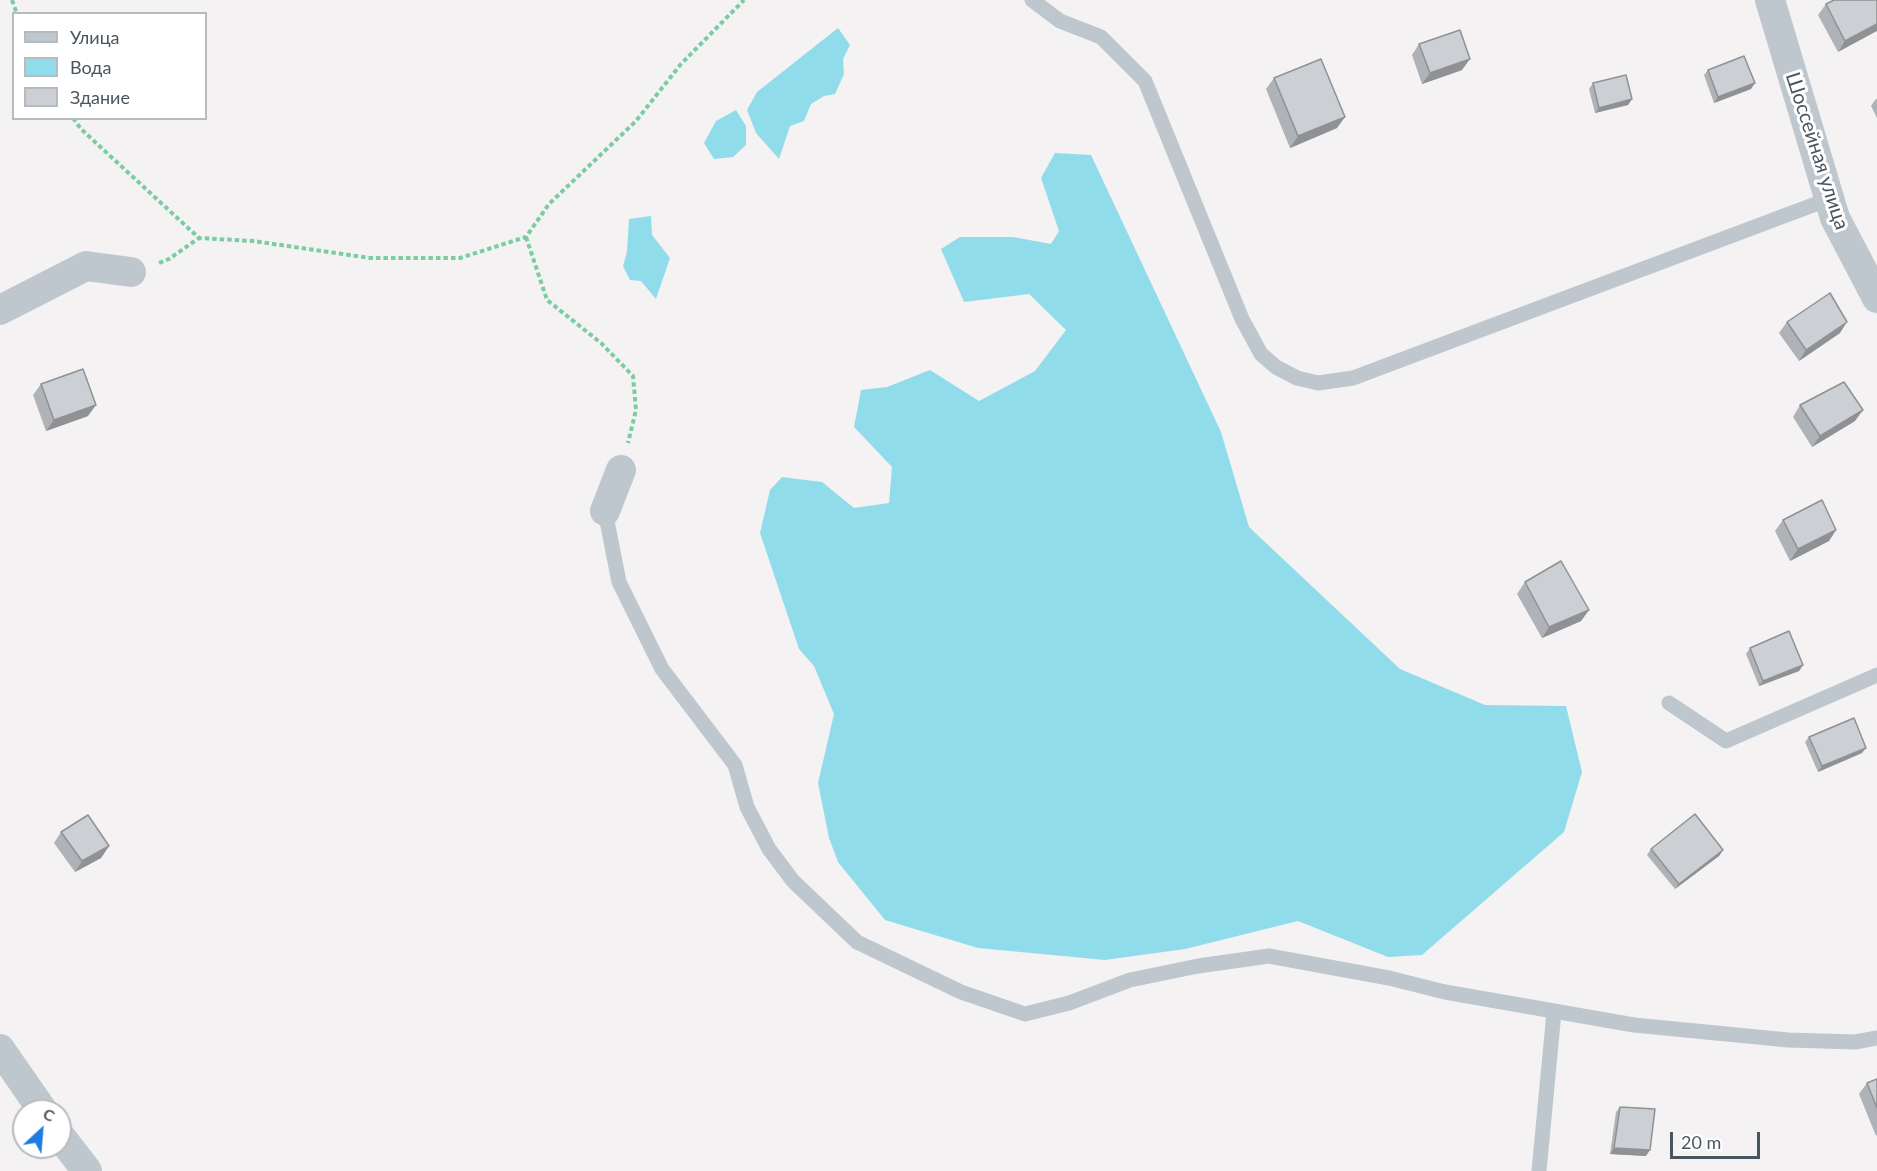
<!DOCTYPE html>
<meta charset="utf-8">
<style>
body{margin:0}
#map{position:relative;width:1877px;height:1171px;overflow:hidden;background:#f4f2f2;font-family:Lato,sans-serif}
canvas{display:block}
.legend{position:absolute;left:12px;top:12px;width:195px;height:108px;box-sizing:border-box;background:#fff;border:2px solid #b7bbbf;margin:0;padding:8px 10px;list-style:none;font-size:18px;color:#4a565f}
.legend li{display:flex;align-items:center;gap:12px;height:30px}
.legend b{width:30px;border:2px solid #b7bbbf}
.north{position:absolute;left:12px;top:1099px;width:60px;height:60px;box-sizing:border-box;background:#fff;border:2px solid #b7bbbf;border-radius:50%;rotate:26deg;font-size:16px;font-weight:700;line-height:24px;text-align:center;color:#4a565f}
.north::after{content:'';display:block;margin:auto;width:21px;height:27px;background:#1f7de1;clip-path:polygon(50% 0,100% 100%,50% 72%,0 100%)}
.scale{position:absolute;left:1670px;top:1132px;width:90px;height:27px;box-sizing:border-box;border:3px solid #4a565f;border-top:0;padding-left:8px;font-size:18px;line-height:21px;white-space:nowrap;color:#4a565f;-webkit-text-stroke:4px #fff;paint-order:stroke}
</style>
<div id="map">
<canvas width="1877" height="1171"></canvas>
<ul class="legend">
<li><b style="height:8px;background:#bec7ce"></b>Улица</li>
<li><b style="height:16px;background:#91dceb"></b>Вода</li>
<li><b style="height:16px;background:#cccfd4"></b>Здание</li>
</ul>
<div class="north">С</div>
<div class="scale">20 m</div>
</div>
<script>
const ctx = document.querySelector('canvas').getContext('2d');
ctx.lineJoin = 'round';
function paint(path, color) {
  ctx.fillStyle = color;
  ctx.fill(path, 'evenodd');
}
function toPath(rows) {
  const path = new Path2D();
  for (const r of rows) {
    path.moveTo(r[0], r[1]);
    for (let i = 2; i < r.length; i += 2) path.lineTo(r[i], r[i + 1]);
  }
  return path;
}
function strokePath(path, color, width, dash) {
  ctx.strokeStyle = color;
  ctx.lineWidth = width;
  ctx.lineCap = dash ? 'butt' : 'round';
  ctx.setLineDash(dash || []);
  ctx.stroke(path);
}
function write(font, color, halo, rows, align = 'center') {
  ctx.font = font + ' Lato,sans-serif';
  ctx.lineWidth = 6;
  ctx.setLineDash([]);
  ctx.textBaseline = 'middle';
  ctx.strokeStyle = halo;
  ctx.fillStyle = color;
  for (const [text, x, y, turn = 0] of rows) {
    ctx.save();
    ctx.translate(x, y);
    ctx.rotate((+turn || 0) * Math.PI / 180);
    ctx.textAlign = isNaN(turn) ? turn : align;
    if (halo) ctx.strokeText(text, 0, 0);
    ctx.fillText(text, 0, 0);
    ctx.restore();
  }
}
paint(toPath([
 [838,28,850,45,843,59,844,74,835,94,824,96,811,104,804,121,790,126,779,159,756,133,747,110,757,92],
 [736,110,746,126,746,145,733,157,714,159,704,143,716,121],
 [1055,153,1091,155,1221,432,1249,527,1400,669,1485,705,1566,706,1582,772,1564,832,1422,955,1388,957,1298,921,1185,949,1105,960,978,948,885,920,838,862,829,838,818,783,834,714,814,666,799,649,760,533,770,490,782,477,822,482,854,508,889,503,892,467,854,427,861,390,887,387,930,370,979,401,1035,371,1066,330,1029,294,964,302,941,249,960,237,1013,237,1051,244,1059,231,1041,178],
 [651,216,652,235,670,258,656,299,641,281,630,280,623,266,627,252,629,219]
]), '#91dceb');
strokePath(toPath([
 [12,0,17,14],
 [73,118,81,129,199,238,253,241,370,258,460,258,526,237,549,204,636,121,681,64,744,0],
 [526,237,547,300,601,343,633,376,636,410,628,443],
 [159,263,169,259,199,238]
]), '#7bcda1', 4, [4.5, 3]);
strokePath(toPath([
 [1032,0,1060,21,1101,37,1145,81,1242,319,1261,354,1276,367,1297,378,1318,383,1353,378,1829,199],
 [605,511,619,582,662,669,735,765,747,807,769,849,793,881,857,942,961,992,1025,1014,1069,1003,1130,980,1198,966,1269,956,1389,978,1445,992,1634,1025,1788,1040,1855,1042,1877,1038],
 [1669,703,1726,741,1877,675],
 [1539,1171,1554,1012]
]), '#bec7ce', 15);
strokePath(toPath([
 [1770,0,1835,218,1877,298],
 [0,310,86,266,131,272],
 [605,511,621,470],
 [0,1049,43,1111],
 [60,1136,87,1171]
]), '#bec7ce', 30);
paint(toPath([
 [1877,0,1838,52,1818,15,1826,4],
 [1419,44,1462,70,1422,84,1412,55],
 [1708,70,1751,89,1714,103,1704,75],
 [1274,78,1337,128,1290,148,1266,89],
 [1593,83,1632,99,1628,105,1595,113,1589,89],
 [1877,99,1877,118,1871,106,1875,100],
 [1787,322,1840,333,1799,361,1779,333],
 [41,384,88,416,46,431,33,395],
 [1800,405,1855,421,1812,447,1793,417],
 [1783,520,1836,530,1829,541,1790,561,1775,531],
 [1525,582,1589,610,1581,621,1542,638,1517,594],
 [1750,648,1803,665,1799,671,1759,686,1746,654],
 [1809,737,1862,753,1818,772,1805,742],
 [61,832,109,846,101,858,75,872,54,843],
 [1651,849,1723,850,1719,856,1675,889,1647,855],
 [1877,1079,1877,1135,1876,1136,1859,1094,1867,1083],
 [1620,1107,1646,1156,1610,1154,1616,1112]
]), '#afb2b6');
paint(toPath([
 [1877,24,1877,31,1838,52,1845,41],
 [1470,59,1462,70,1422,84,1430,73],
 [1755,83,1751,89,1714,103,1718,97],
 [1632,99,1628,105,1595,113,1599,108],
 [1345,117,1337,128,1290,148,1298,136],
 [1847,322,1840,333,1799,361,1806,350],
 [96,405,88,416,46,431,54,420],
 [1863,410,1855,421,1812,447,1820,436],
 [1836,530,1829,541,1790,561,1798,549],
 [1589,610,1581,621,1542,638,1549,627],
 [1803,665,1799,671,1759,686,1763,681],
 [1866,748,1862,753,1818,772,1822,766],
 [109,846,101,858,75,872,82,861],
 [1723,850,1719,856,1675,889,1679,884],
 [1614,1148,1650,1150,1646,1156,1610,1154]
]), '#8f9194');
const building = toPath([
 [1834,0,1877,0,1877,24,1845,41,1826,4,1834,0],
 [1460,30,1470,59,1430,73,1419,44,1460,30],
 [1744,56,1755,83,1718,97,1708,70,1744,56],
 [1321,59,1345,117,1298,136,1274,78,1321,59],
 [1626,75,1632,99,1599,108,1593,83,1626,75],
 [1830,293,1847,322,1806,350,1787,322,1830,293],
 [83,369,96,405,54,420,41,384,83,369],
 [1844,382,1863,410,1820,436,1800,405,1844,382],
 [1822,500,1836,530,1798,549,1783,520,1822,500],
 [1561,561,1589,610,1549,627,1525,582,1561,561],
 [1789,631,1803,665,1763,681,1750,648,1789,631],
 [1854,718,1866,748,1822,766,1809,737,1854,718],
 [1695,814,1723,850,1679,884,1651,849,1695,814],
 [88,815,109,846,82,861,61,832,88,815],
 [1877,1079,1877,1108,1867,1083,1877,1079],
 [1620,1107,1655,1109,1650,1150,1614,1148,1620,1107]
]);
paint(building, '#cccfd4');
strokePath(building, '#8f9194', 1.5);
write('20px', '#4a565f', '#fff', [
 ["Шоссейная улица",1817,151,72]
]);
</script>
